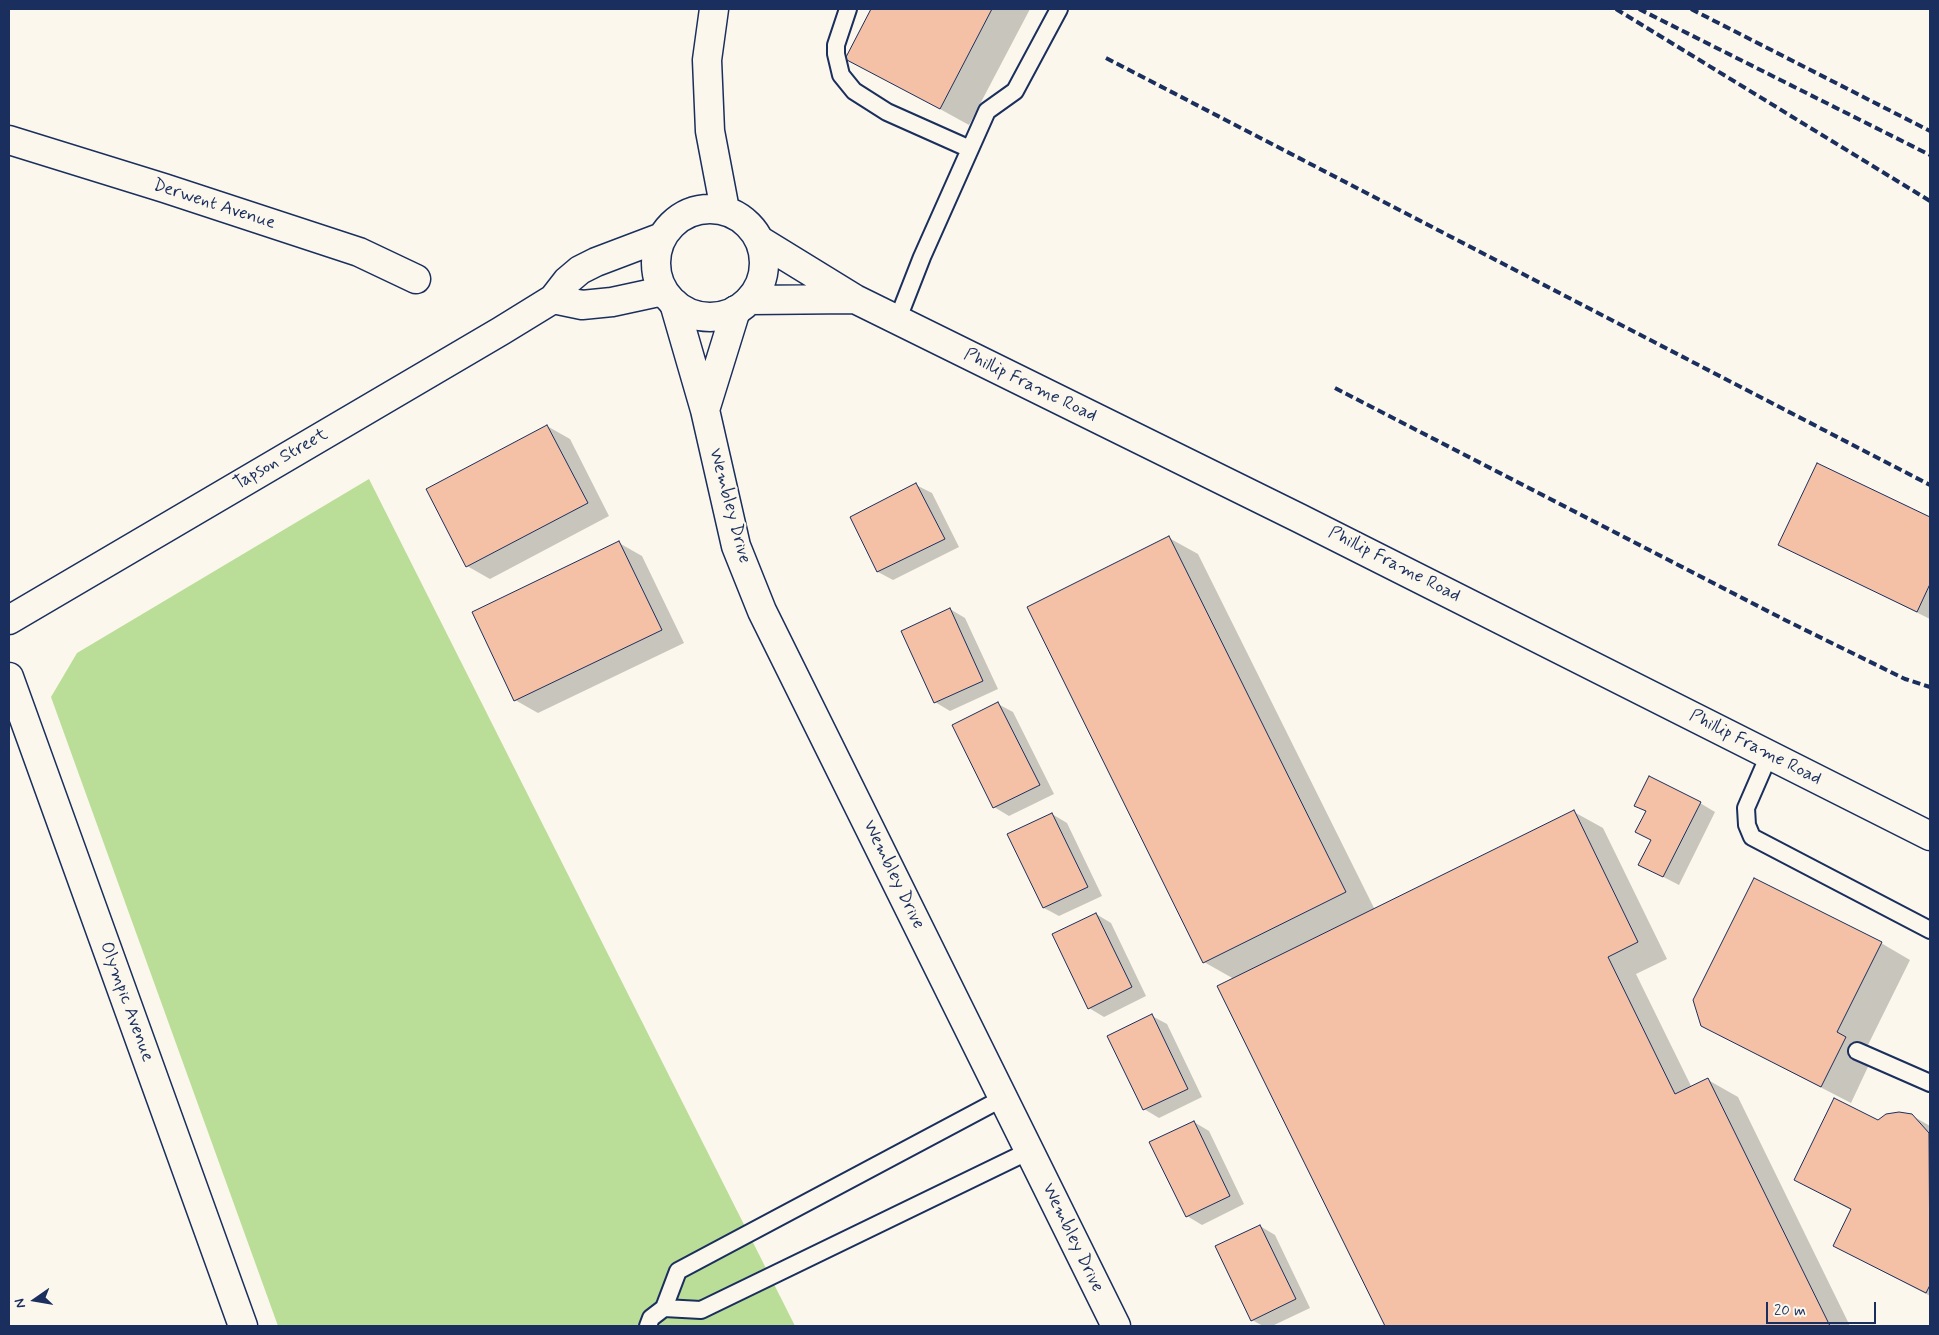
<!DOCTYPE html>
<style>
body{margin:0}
#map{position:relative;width:1939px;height:1335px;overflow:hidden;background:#fbf7ec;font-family:Mynerve,sans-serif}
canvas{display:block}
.frame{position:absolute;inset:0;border:10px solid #1b2f5e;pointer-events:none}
.north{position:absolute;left:10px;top:1275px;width:50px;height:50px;-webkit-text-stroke:4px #fbf7ec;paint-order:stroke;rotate:257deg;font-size:14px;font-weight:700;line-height:20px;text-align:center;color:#1b2f5e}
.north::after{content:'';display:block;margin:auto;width:18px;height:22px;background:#1b2f5e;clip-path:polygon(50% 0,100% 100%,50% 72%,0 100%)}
.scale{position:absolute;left:1766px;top:1302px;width:110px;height:22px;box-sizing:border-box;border:2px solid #1b2f5e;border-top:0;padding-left:6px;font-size:15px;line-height:18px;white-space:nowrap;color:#1b2f5e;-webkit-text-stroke:4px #fbf7ec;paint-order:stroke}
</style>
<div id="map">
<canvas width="1939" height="1335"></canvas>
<div class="frame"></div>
<div class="north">N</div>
<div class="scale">20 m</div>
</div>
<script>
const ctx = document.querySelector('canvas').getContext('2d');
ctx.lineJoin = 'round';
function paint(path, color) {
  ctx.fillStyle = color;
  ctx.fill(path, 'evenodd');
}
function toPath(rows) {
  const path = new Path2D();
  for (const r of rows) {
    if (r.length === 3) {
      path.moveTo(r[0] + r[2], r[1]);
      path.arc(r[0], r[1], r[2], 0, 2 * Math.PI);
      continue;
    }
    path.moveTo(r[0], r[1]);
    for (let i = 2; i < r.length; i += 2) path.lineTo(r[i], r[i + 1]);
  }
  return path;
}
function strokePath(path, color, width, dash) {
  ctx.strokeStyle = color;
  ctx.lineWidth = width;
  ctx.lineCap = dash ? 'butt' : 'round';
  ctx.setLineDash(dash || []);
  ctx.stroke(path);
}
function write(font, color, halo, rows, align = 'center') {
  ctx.font = font + ' Mynerve,sans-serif';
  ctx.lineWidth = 4.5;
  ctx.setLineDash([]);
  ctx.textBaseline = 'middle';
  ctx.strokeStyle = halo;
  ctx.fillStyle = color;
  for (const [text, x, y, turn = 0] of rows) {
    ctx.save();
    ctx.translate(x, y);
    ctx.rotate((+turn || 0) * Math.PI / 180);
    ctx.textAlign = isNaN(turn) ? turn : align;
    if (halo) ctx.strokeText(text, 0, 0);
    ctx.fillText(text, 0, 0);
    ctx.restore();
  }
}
paint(toPath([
 [369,479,795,1326,278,1326,51,697,77,653]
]), '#badd97');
paint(toPath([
 [873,9,1030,9,969,125,847,58],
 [547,426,570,439,609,516,490,579,467,566],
 [1817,464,1930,518,1930,619,1780,545],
 [916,485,932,493,959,547,893,580,878,572,851,518],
 [1169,538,1198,554,1375,910,1574,812,1603,828,1667,959,1636,974,1692,1088,1708,1080,1738,1097,1850,1326,1386,1326,1219,986,1234,979,1204,962],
 [619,543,642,556,684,643,538,713,515,700],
 [950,609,965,618,998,689,950,711,935,702],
 [998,704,1013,712,1054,794,1009,816,994,807],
 [1700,803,1715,812,1679,885,1640,865,1652,840,1647,812,1635,805],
 [1052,814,1067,823,1102,896,1059,916,1044,908,1009,834],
 [1096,914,1111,923,1146,996,1104,1017,1089,1008],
 [1881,943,1910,960,1866,1049,1874,1054,1851,1103,1702,1026],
 [1152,1016,1167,1024,1202,1097,1159,1118,1144,1109],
 [1911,1115,1930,1126,1930,1296,1834,1246,1851,1210,1795,1180,1878,1121],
 [1194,1122,1209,1131,1244,1204,1202,1225,1187,1216],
 [1260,1226,1275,1235,1310,1308,1272,1326,1263,1326,1252,1320]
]), '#0003');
const building = toPath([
 [871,9,992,9,940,109,845,59,871,9],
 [547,425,588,503,466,567,426,489,547,425],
 [1817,463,1930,517,1930,584,1917,612,1778,545,1817,463],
 [916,483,945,539,877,572,850,517,916,483],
 [1169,536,1346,892,1203,963,1027,607,1169,536],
 [619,541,662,630,514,701,472,612,619,541],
 [950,608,983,681,934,703,901,631,950,608],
 [998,702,1040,785,993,808,952,725,998,702],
 [1649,776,1701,802,1663,877,1638,865,1651,840,1635,832,1646,811,1634,806,1649,776],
 [1574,810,1638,942,1608,957,1675,1094,1708,1078,1830,1326,1385,1326,1217,986,1574,810],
 [1052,813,1088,887,1043,908,1007,834,1052,813],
 [1754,878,1882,942,1837,1032,1846,1037,1821,1087,1701,1026,1693,1000,1754,878],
 [1096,913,1132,987,1088,1009,1052,934,1096,913],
 [1152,1014,1188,1089,1143,1110,1107,1036,1152,1014],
 [1834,1098,1878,1120,1886,1114,1899,1112,1912,1114,1929,1133,1930,1285,1926,1293,1833,1246,1851,1209,1794,1180,1834,1098],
 [1194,1121,1230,1196,1186,1217,1149,1142,1194,1121],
 [1260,1225,1296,1299,1251,1321,1215,1246,1260,1225]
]);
paint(building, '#f5c1a6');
strokePath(building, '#1b2f5e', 1);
const lane = toPath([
 [848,9,836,45,836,54,841,75,854,91,887,112,970,149],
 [897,321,922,257,987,111,1015,91,1059,9],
 [1769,755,1746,808,1747,825,1752,837,1930,930],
 [1857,1051,1930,1083],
 [664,1308,701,1310,1029,1151],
 [648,1326,651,1318,664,1308,678,1271,1003,1098]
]);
const street = toPath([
 [9,140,164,188,359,252,416,279],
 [674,303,705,410,736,546,762,611,1116,1326],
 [705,410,736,310],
 [9,677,243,1326]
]);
const secondary = toPath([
 [714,9,707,60,710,131,725,210],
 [710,263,54],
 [759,240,855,299,1299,518,1930,836],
 [553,299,582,305,612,302,663,291],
 [749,300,855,299],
 [9,620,501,331,553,299,567,281,580,270,596,262,662,237]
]);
strokePath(lane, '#1b2f5e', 20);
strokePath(street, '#1b2f5e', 31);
strokePath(secondary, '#1b2f5e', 31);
strokePath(lane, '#fbf7ec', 16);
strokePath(street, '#fbf7ec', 28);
strokePath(secondary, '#fbf7ec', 28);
strokePath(toPath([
 [1616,9,1930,201],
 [1639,9,1930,155],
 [1691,9,1930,131],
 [1106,58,1930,485],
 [1335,388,1787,621,1905,679,1930,687]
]), '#1b2f5e', 4, [8, 4]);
write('18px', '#1b2f5e', '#fbf7ec', [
 ["Derwent Avenue",214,205,18],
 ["Phillip Frame Road",1030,386,26],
 ["Tapson Street",281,460,-30],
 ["Wembley Drive",729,506,75],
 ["Phillip Frame Road",1394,565,27],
 ["Phillip Frame Road",1755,748,27],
 ["Wembley Drive",893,875,64],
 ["Olympic Avenue",126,1002,70],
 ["Wembley Drive",1072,1238,64]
]);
</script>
